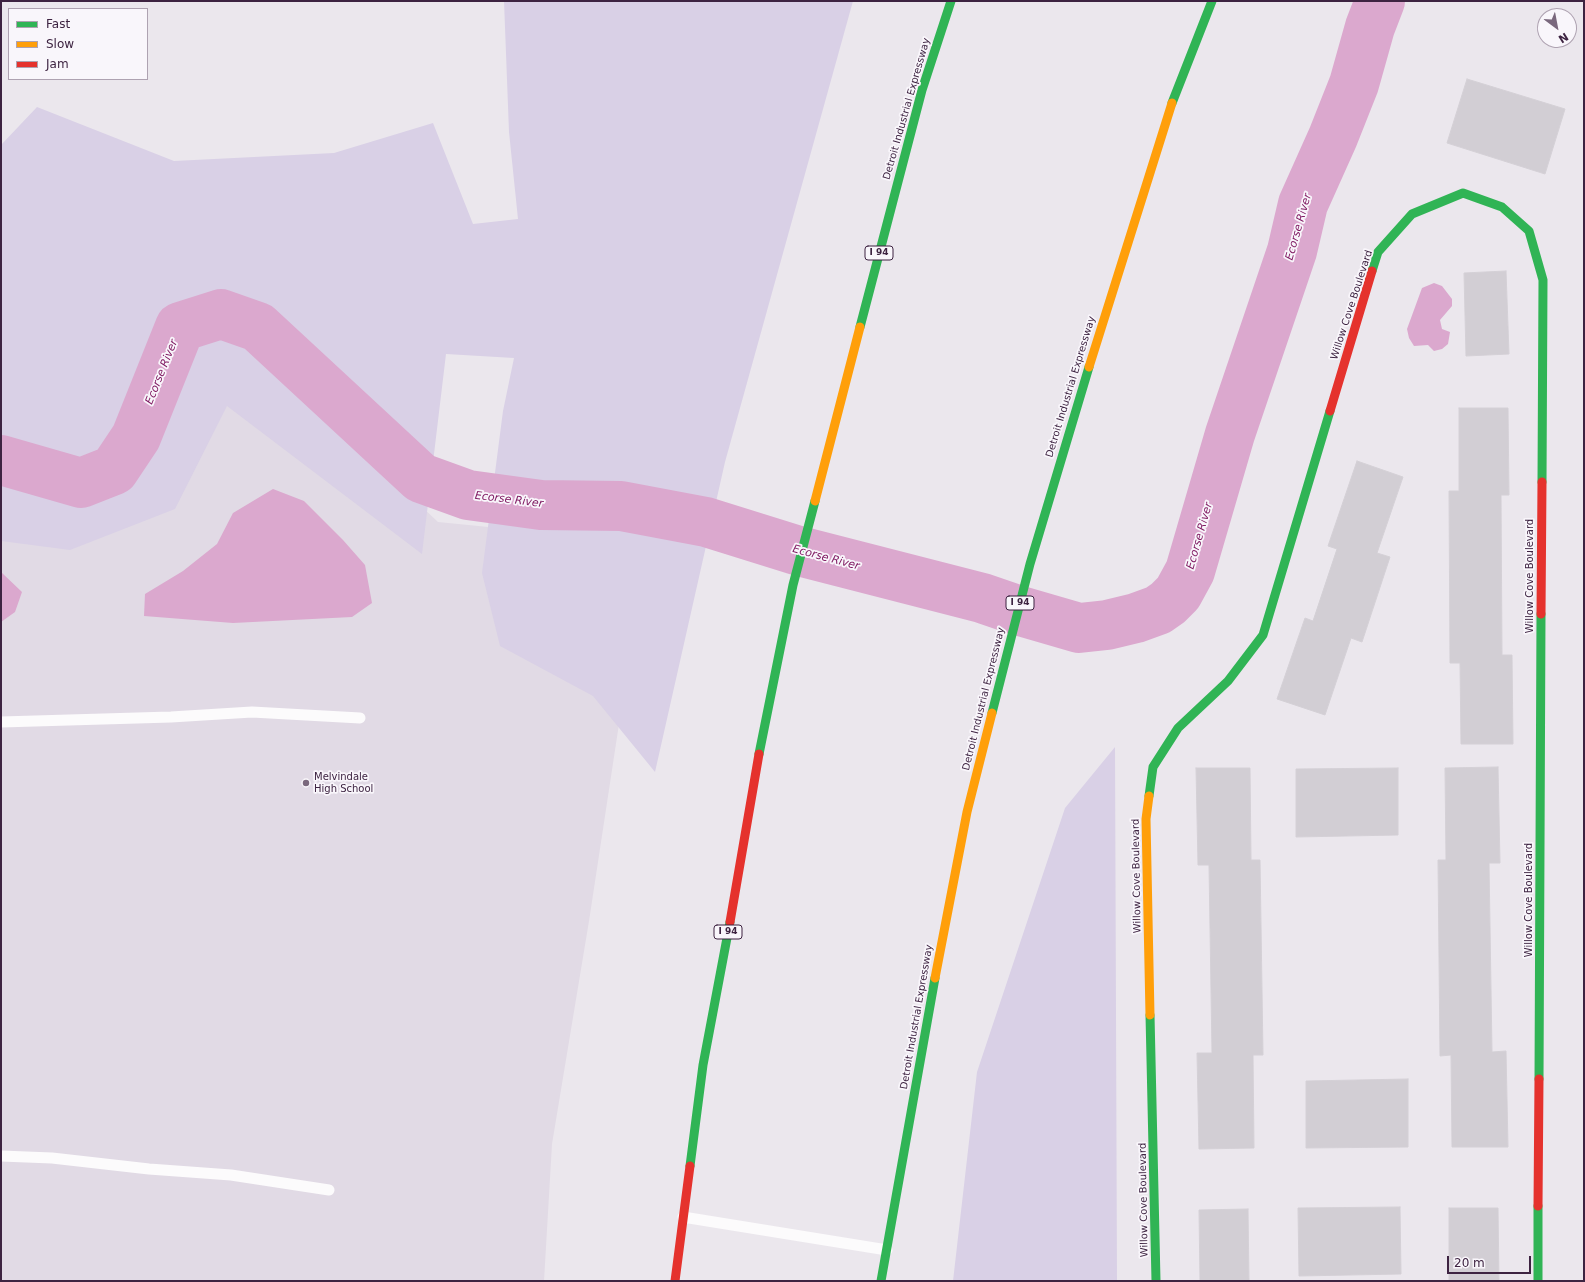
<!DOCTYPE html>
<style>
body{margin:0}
#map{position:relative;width:1585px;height:1282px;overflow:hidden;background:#ebe7ed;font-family:"DejaVu Sans",sans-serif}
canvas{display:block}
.frame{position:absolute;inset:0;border:2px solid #3d2341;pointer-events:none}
.legend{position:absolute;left:8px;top:8px;width:140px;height:72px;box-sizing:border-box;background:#f9f6fb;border:1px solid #aea2b1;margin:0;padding:5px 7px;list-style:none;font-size:12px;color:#3d2341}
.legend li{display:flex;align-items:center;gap:8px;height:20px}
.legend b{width:20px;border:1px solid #aea2b1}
.north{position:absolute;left:1537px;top:8px;width:40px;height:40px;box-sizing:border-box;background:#f9f6fb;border:1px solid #aea2b1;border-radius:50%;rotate:148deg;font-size:11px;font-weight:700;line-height:16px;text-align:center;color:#3d2341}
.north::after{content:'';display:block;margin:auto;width:14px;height:18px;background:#7a687d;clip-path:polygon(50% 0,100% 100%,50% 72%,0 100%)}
.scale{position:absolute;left:1447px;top:1256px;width:84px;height:18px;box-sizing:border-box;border:2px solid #3d2341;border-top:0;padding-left:5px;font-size:12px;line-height:14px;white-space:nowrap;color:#3d2341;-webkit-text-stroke:3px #f9f6fb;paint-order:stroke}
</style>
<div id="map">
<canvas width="1585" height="1282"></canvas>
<div class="frame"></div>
<ul class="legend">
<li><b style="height:5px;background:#30b455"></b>Fast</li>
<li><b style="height:5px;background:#ff9f0a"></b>Slow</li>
<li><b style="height:5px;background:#e5322d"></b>Jam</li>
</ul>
<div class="north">N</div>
<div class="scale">20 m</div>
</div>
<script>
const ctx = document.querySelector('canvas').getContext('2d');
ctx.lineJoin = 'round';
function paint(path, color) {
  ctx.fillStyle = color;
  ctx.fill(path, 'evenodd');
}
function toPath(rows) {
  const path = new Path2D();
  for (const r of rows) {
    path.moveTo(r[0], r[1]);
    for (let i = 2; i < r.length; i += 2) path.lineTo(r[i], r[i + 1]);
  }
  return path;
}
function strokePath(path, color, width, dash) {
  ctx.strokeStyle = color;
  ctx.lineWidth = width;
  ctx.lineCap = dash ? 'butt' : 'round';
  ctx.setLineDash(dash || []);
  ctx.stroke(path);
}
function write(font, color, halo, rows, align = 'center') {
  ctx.font = font + ' "DejaVu Sans",sans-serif';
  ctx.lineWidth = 3.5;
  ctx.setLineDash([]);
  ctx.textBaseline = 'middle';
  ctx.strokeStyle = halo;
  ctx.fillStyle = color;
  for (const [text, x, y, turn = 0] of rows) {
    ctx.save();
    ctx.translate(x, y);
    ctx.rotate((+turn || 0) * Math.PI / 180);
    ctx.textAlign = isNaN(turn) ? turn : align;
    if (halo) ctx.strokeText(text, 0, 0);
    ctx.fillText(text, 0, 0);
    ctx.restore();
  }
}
paint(toPath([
 [277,370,438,522,559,534,631,645,589,921,552,1144,544,1281,1,1281,1,490]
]), '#e1dae5');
paint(toPath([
 [504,1,853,1,725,462,655,772,593,696,500,646,482,573,503,411,514,358,446,354,422,554,227,406,175,509,70,550,1,541,1,145,37,107,174,161,334,153,433,123,473,224,518,219,509,132],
 [1115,747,1117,1281,953,1281,977,1072,1065,808]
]), '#d9d0e6');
paint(toPath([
 [1434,283,1442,286,1452,299,1452,306,1440,320,1442,329,1450,332,1448,344,1442,349,1434,351,1428,345,1414,346,1409,338,1407,329,1422,288],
 [273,489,304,501,343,540,365,565,372,603,352,617,233,623,144,616,145,594,183,571,217,544,233,513],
 [1,572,22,592,15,612,1,622]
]), '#dba8ce');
strokePath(toPath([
 [1,460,81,483,114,470,136,437,180,327,221,314,258,327,421,478,468,495,541,505,621,506,706,522,799,551,982,598,1017,610,1079,628,1107,625,1136,618,1158,610,1168,603,1178,593,1190,571,1230,434,1292,251,1303,204,1333,137,1354,84,1370,27,1380,1]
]), '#dba8ce', 50);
const building = toPath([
 [1467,79,1565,109,1545,174,1447,143,1467,79],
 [1506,271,1509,354,1466,356,1464,273,1506,271],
 [1459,408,1508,408,1509,495,1501,495,1502,655,1512,655,1513,744,1461,744,1460,663,1450,663,1449,491,1459,491,1459,408],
 [1357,461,1403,477,1377,553,1390,557,1362,642,1351,638,1325,715,1277,699,1305,618,1313,621,1337,549,1328,546,1357,461],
 [1498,767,1500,863,1489,863,1492,1052,1506,1051,1508,1147,1452,1147,1451,1055,1440,1056,1438,860,1446,860,1445,768,1498,767],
 [1196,768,1250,768,1251,860,1260,860,1263,1055,1253,1055,1254,1148,1199,1149,1197,1053,1212,1053,1209,865,1198,865,1196,768],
 [1398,768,1398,835,1296,837,1296,769,1398,768],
 [1408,1079,1408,1147,1306,1148,1306,1081,1408,1079],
 [1400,1207,1401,1274,1299,1276,1298,1208,1400,1207],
 [1449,1208,1498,1208,1499,1281,1449,1281,1449,1208],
 [1248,1209,1249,1281,1200,1281,1199,1210,1248,1209]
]);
paint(building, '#d2ced4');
strokePath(building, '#d4d0d6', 1);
strokePath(toPath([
 [1,722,171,717,252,712,360,718],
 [1,1156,52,1158,149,1169,231,1175,329,1190],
 [683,1217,887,1250]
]), '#fcfbfc', 11);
strokePath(toPath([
 [1172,103,1212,1],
 [1372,271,1378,252,1412,214,1463,193,1502,207,1529,231,1543,280,1542,482],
 [860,327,922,90,951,1],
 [992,713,1030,564,1089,367],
 [759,754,793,585,815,501],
 [1149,796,1153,767,1178,728,1228,681,1263,635,1330,411],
 [1150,1015,1156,1281],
 [1539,1079,1541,614],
 [690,1166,703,1065,730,922],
 [881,1281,935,978],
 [1538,1281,1538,1206]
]), '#30b455', 9);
strokePath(toPath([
 [1089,367,1172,103],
 [815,501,860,327],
 [1149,796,1146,819,1150,1015],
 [935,978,967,812,992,713]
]), '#ff9f0a', 9);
strokePath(toPath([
 [1330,411,1372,271],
 [1541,614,1542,482],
 [730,922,759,754],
 [1538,1206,1539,1079],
 [675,1281,690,1166]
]), '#e5322d', 9);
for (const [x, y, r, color] of [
 [306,783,4,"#7a687d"]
]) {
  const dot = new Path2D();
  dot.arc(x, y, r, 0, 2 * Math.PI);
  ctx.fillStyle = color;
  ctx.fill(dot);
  strokePath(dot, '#f9f6fb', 1.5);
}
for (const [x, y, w] of [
 [879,253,28],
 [1020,603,28],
 [728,932,28]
]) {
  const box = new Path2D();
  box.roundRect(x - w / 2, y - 7, w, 14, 3);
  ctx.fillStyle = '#f9f6fb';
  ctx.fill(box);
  strokePath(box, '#3d2341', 1);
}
write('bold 9px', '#3d2341', null, [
 ["I 94",879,253],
 ["I 94",1020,603],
 ["I 94",728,932]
]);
write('10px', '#3d2341', '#f9f6fb', [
 ["Detroit Industrial Expressway",907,109,-74],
 ["Willow Cove Boulevard",1352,305,-72],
 ["Detroit Industrial Expressway",1071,387,-73],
 ["Willow Cove Boulevard",1530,576,-90],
 ["Detroit Industrial Expressway",984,699,-76],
 ["Willow Cove Boulevard",1137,876,-91],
 ["Willow Cove Boulevard",1529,900,-90],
 ["Detroit Industrial Expressway",917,1017,-80],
 ["Willow Cove Boulevard",1144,1200,-91]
]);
write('10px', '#3d2341', '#f9f6fb', [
 ["Melvindale",314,777],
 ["High School",314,789]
], 'left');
write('italic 11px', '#801b63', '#f9f6fb', [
 ["Ecorse River",1299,227,-74],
 ["Ecorse River",162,372,-68],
 ["Ecorse River",509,500,7],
 ["Ecorse River",1200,536,-74],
 ["Ecorse River",826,558,15]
]);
</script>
